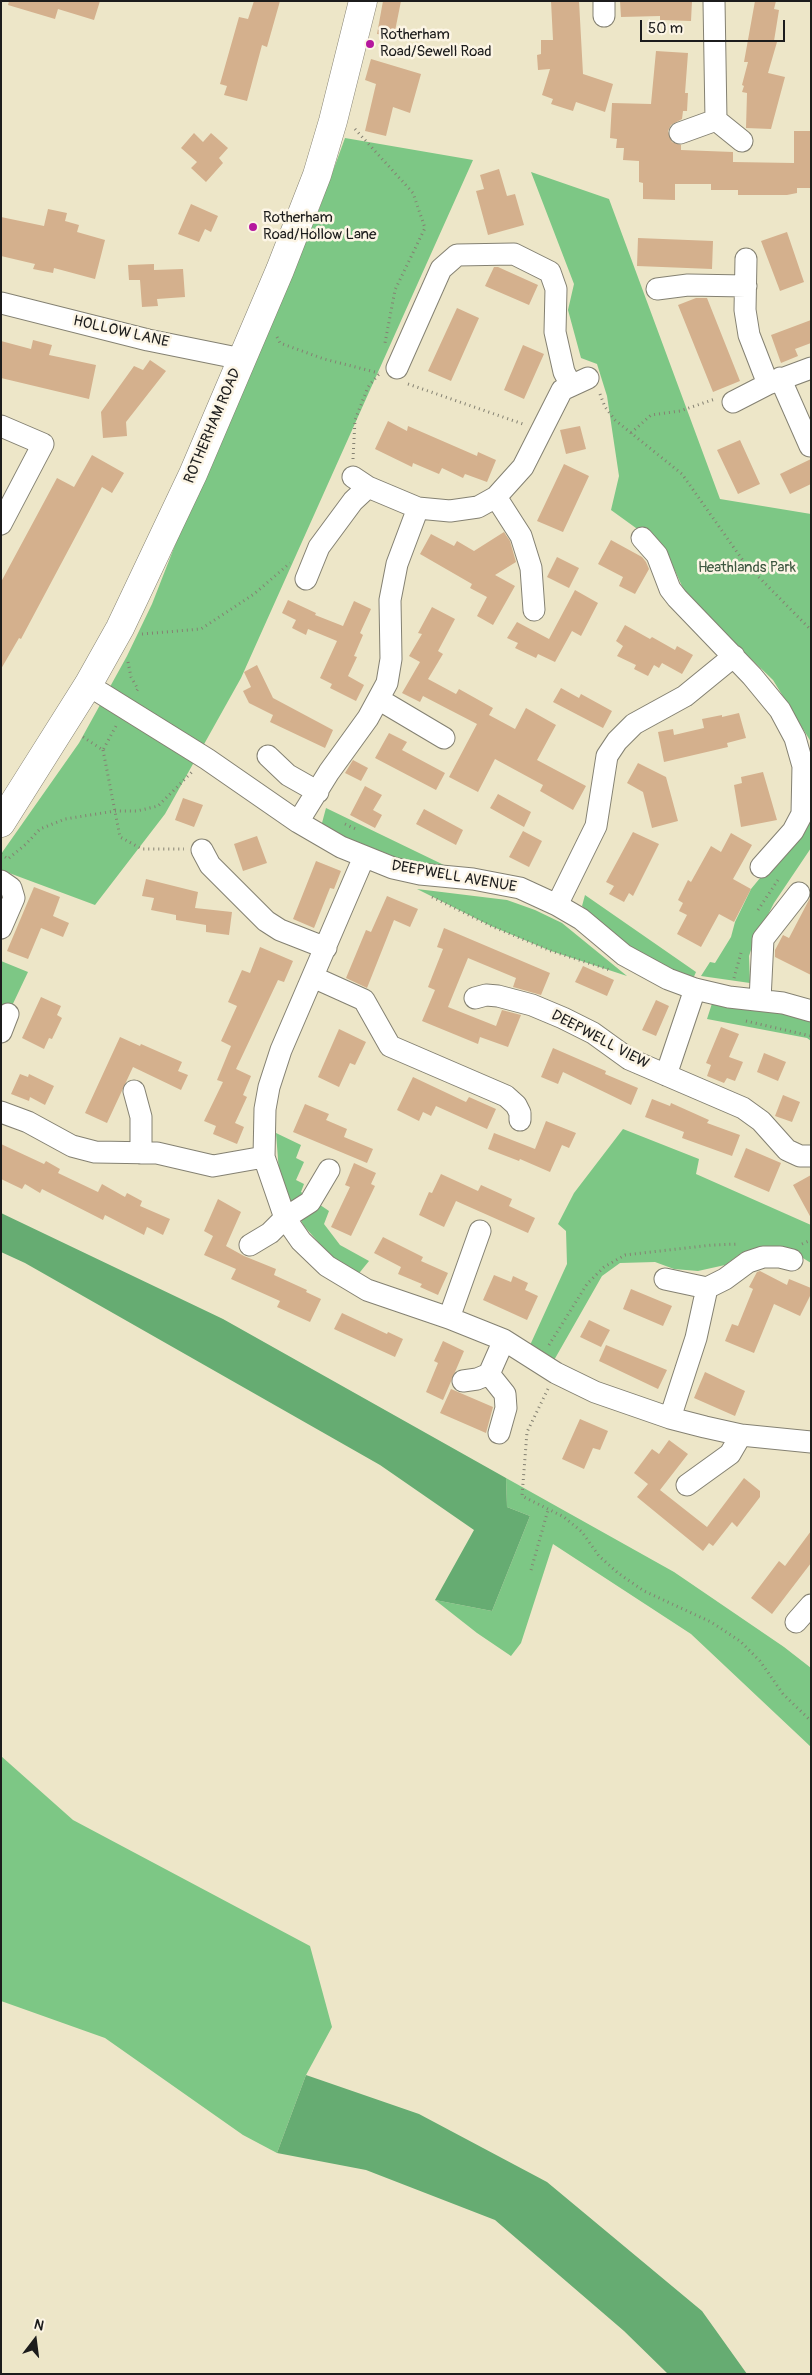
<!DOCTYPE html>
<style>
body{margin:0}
#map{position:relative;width:812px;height:2375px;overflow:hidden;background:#ede6c8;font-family:Pangolin,sans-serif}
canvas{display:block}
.frame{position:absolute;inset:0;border:2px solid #1c1c1c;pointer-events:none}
.north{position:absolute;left:10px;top:2315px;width:50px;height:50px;-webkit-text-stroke:4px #fcf5e5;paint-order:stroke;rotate:15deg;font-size:14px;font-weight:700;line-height:20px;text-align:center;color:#1c1c1c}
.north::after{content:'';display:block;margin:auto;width:18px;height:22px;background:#1c1c1c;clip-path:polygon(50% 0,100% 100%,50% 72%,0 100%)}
.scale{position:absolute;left:640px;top:20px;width:145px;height:22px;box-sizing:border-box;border:2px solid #1c1c1c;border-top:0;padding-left:6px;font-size:15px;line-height:18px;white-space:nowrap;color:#1c1c1c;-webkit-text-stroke:4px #fcf5e5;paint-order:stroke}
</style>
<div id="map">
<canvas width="812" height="2375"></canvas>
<div class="frame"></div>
<div class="north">N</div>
<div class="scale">50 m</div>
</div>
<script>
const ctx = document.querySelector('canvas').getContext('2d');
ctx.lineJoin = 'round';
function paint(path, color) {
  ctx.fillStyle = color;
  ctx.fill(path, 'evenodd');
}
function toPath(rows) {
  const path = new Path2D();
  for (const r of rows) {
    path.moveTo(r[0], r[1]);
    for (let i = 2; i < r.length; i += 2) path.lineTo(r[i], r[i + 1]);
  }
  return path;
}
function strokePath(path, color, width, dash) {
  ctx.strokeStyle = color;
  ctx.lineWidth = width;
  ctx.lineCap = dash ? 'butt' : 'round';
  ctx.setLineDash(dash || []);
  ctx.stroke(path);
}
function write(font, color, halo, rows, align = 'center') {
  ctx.font = font + ' Pangolin,sans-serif';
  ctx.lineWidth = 5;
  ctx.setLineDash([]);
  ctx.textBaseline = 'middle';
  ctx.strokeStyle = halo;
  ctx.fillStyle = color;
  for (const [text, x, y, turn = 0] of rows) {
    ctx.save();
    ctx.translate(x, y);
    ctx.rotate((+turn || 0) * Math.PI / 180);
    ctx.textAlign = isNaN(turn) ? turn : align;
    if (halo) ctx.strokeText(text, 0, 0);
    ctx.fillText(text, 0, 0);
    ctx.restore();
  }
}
paint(toPath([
 [345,138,473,160,241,678,165,814,95,905,1,870,1,854,79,743,127,656,152,604,199,484,318,212],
 [531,172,609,199,720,499,811,514,811,742,773,680,687,597,665,549,611,510,619,476,607,396,597,364,581,358,568,310,574,284],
 [326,808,446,866,422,868,393,859,324,828,322,823],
 [811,816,811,848,774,903,753,944,749,956,750,983,701,976,710,962,715,963,731,937,735,922,751,889],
 [417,889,507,900,535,910,562,923,627,976,551,951,491,926],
 [585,895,696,972,692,981,660,965,630,946,582,906],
 [1,961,28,972,1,1029],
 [715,994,811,1011,811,1041,807,1038,707,1019],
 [623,1129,699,1159,696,1174,811,1225,811,1263,798,1255,758,1249,743,1252,725,1265,698,1271,674,1269,655,1262,620,1263,602,1276,549,1369,526,1354,567,1264,566,1231,558,1224,574,1193],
 [276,1133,301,1145,296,1158,304,1162,296,1180,304,1184,301,1192,329,1211,324,1224,340,1245,369,1261,356,1277,335,1261,304,1226,287,1195,279,1172],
 [506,1478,674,1572,784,1647,811,1668,811,1747,691,1634,553,1544,521,1643,511,1656,477,1633,435,1600,492,1611,530,1516,507,1507],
 [1,1756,73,1820,310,1946,332,2027,306,2075,277,2153,243,2135,105,2038,1,2001]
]), '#7dc785');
paint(toPath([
 [1,1213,223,1319,506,1478,507,1507,530,1516,492,1611,435,1600,474,1530,380,1465,25,1263,1,1252],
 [306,2075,419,2114,547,2182,702,2311,747,2374,668,2374,624,2331,495,2220,366,2170,277,2153]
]), '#66ac72');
paint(toPath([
 [9,1,100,1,94,20,58,9,55,19,8,5],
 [254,1,280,1,267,47,262,45,247,101,224,95,227,86,220,84,239,17,248,19],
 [383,1,401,1,394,36,377,34],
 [551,1,579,1,583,74,613,84,605,112,576,102,573,111,551,104,553,99,542,95,550,69,538,70,537,55,541,54,541,40,553,40],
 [620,1,692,1,691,21,660,20,660,16,621,17],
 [755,1,776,1,774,9,779,10,774,41,777,42,768,73,785,77,771,129,746,128,747,93,742,92,744,86,742,85,748,62,744,62],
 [656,51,688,53,685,93,688,93,687,111,683,111,682,119,671,125,668,131,672,142,681,145,681,150,733,152,733,162,794,163,794,131,811,131,810,188,797,188,797,193,787,195,738,195,738,190,711,190,711,184,675,184,675,200,643,199,643,183,639,182,639,161,623,160,624,148,616,148,617,139,610,138,612,103,651,104],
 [371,59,421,74,410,113,393,107,386,136,365,131,376,84,365,80],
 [194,133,203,142,211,133,228,148,219,158,223,163,206,182,191,168,197,162,181,148],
 [499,169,507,196,515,194,524,225,488,235,476,191,484,189,480,175],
 [191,204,218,216,211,232,205,229,199,242,178,234],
 [48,209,67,213,65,221,79,225,77,232,105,240,95,279,54,268,53,273,33,269,35,264,1,256,1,217,44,226],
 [787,232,804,282,780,291,761,241],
 [638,238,713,241,712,269,637,266],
 [154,264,154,270,183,269,185,297,157,299,158,306,142,307,140,280,129,280,128,265],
 [494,267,498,267,538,285,529,305,485,286],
 [696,298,707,298,740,381,713,392,678,305],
 [457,308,479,318,451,381,428,371],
 [811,320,811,343,795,349,798,356,781,363,771,335],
 [33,340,52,345,49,355,96,365,89,399,1,378,1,341,31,349],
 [523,345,544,354,524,399,504,390],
 [150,360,166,371,126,422,127,436,103,438,101,412,134,366,143,370],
 [388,421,407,431,408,426,477,456,478,452,496,460,487,482,465,474,463,478,442,468,439,474,413,463,412,467,375,449],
 [580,426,586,449,566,454,560,430],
 [740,440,760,484,738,494,717,450],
 [92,455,124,473,112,493,102,487,21,639,19,638,1,669,1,582,57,478,74,487],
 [811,459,811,484,790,494,780,474],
 [564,464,589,476,563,532,537,521],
 [504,532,510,541,516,562,495,575,515,586,493,625,477,616,487,597,470,588,472,584,420,554,431,534,454,546,457,541,474,551],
 [611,540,642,557,646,562,649,569,635,594,619,586,623,577,598,564],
 [557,557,579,568,569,588,547,577],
 [575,590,598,603,581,636,572,631,555,662,538,654,536,658,515,648,518,643,507,638,517,622,549,639],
 [288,600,316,613,315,615,343,626,354,601,371,609,360,633,363,635,354,656,357,657,348,676,364,685,356,701,330,688,332,684,320,678,337,641,308,629,306,635,292,628,296,620,282,613],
 [432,607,455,619,438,651,443,654,428,679,456,694,459,689,493,708,489,715,515,729,526,708,556,725,537,760,586,786,573,810,540,791,543,785,495,759,478,792,449,777,477,724,423,696,420,702,402,693,420,662,409,656,422,634,418,633],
 [625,625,650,639,652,637,675,650,677,646,693,655,682,674,662,663,659,668,654,665,648,676,634,669,636,665,617,656,623,646,616,641],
 [257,665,273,698,333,730,325,748,270,722,273,715,249,703,243,691,251,687,244,672],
 [561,688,579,698,581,694,612,711,603,728,553,702],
 [739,713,746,738,727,743,728,747,664,762,658,732,673,729,674,735,704,728,702,719,722,715,722,717],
 [389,733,407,742,402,750,445,773,436,790,375,758],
 [353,760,368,768,361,781,345,773],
 [638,763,666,777,678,821,652,828,643,792,627,783],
 [763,772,777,820,741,827,734,785,742,783,741,777],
 [365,786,382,795,373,810,382,815,375,828,350,815],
 [498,794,531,812,524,827,490,808],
 [183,798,203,805,194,827,175,820],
 [424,809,463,830,456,845,416,824],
 [523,831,542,841,529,867,509,857],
 [633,832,659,844,633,896,629,893,624,902,609,894,614,886,606,882],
 [731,833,752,845,733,879,751,889,734,922,719,914,701,947,677,934,687,915,679,911,683,903,678,900,688,880,691,882,711,846,721,852],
 [257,836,267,863,243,871,234,844],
 [316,861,341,871,334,889,330,888,314,928,293,919],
 [146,879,198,892,195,908,232,912,229,935,206,932,206,925,176,920,176,915,151,910,154,898,142,896],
 [34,887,60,897,53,916,69,923,63,937,41,928,28,959,7,951],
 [387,896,418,909,410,927,394,920,367,988,346,978,366,930,371,932],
 [811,896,811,975,775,957,775,950,783,935,789,938],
 [444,928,550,973,541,995,513,987,516,978,468,958,448,1007,496,1026,502,1010,521,1015,508,1047,480,1037,478,1044,422,1021,435,990,428,987,443,949,437,947],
 [260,947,293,961,284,982,278,980,236,1069,251,1076,243,1095,247,1097,235,1123,244,1127,237,1144,213,1134,216,1126,204,1121,223,1082,217,1080,231,1046,221,1041,237,1006,228,1002,242,970,250,973],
 [583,966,614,980,607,996,575,982],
 [41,997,61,1006,57,1015,62,1018,52,1039,49,1038,44,1049,22,1038],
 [656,1000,669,1006,656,1036,642,1030],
 [721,1027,739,1034,729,1057,743,1062,735,1081,727,1078,724,1083,707,1076,711,1065,706,1063],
 [339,1029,366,1042,355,1065,350,1063,339,1087,318,1077],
 [120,1037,140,1046,141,1044,182,1062,178,1071,188,1075,181,1090,133,1067,107,1123,85,1113],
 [553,1048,606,1071,605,1074,638,1088,631,1105,563,1072,558,1084,541,1077],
 [764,1053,786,1062,778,1081,757,1072],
 [20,1074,28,1077,29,1074,54,1086,45,1105,30,1097,29,1101,11,1094],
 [413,1077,466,1102,469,1097,496,1109,487,1129,436,1106,431,1116,423,1112,419,1121,397,1110],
 [783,1095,800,1102,792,1122,775,1116],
 [652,1099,670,1106,671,1103,709,1120,707,1123,740,1135,732,1156,682,1138,684,1132,645,1117],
 [305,1104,329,1114,326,1120,347,1129,344,1137,373,1149,367,1163,293,1132],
 [546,1121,576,1133,569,1148,562,1145,550,1172,520,1159,519,1161,488,1149,494,1133,535,1149],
 [1,1144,44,1164,46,1161,60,1169,58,1173,98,1192,102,1184,125,1197,127,1193,142,1201,140,1206,170,1219,163,1235,147,1227,144,1235,105,1215,103,1220,42,1189,40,1193,25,1184,22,1189,1,1179],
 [746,1148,781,1163,769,1192,734,1177],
 [354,1163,376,1173,371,1184,375,1186,351,1236,331,1227,350,1187,345,1185],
 [441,1174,478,1191,481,1185,512,1199,509,1206,535,1218,528,1233,456,1201,444,1227,419,1215,429,1192,432,1193],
 [811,1175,811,1218,793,1185],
 [218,1199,241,1212,226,1246,244,1256,276,1269,274,1275,307,1290,306,1292,321,1299,310,1322,277,1307,280,1301,231,1279,236,1269,204,1255,213,1236,204,1231],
 [383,1237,423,1257,421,1261,448,1273,438,1295,420,1287,422,1284,398,1274,401,1267,374,1253],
 [760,1271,787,1285,789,1279,811,1288,811,1294,800,1316,774,1304,754,1353,725,1341,732,1324,738,1326,753,1289,749,1287,757,1272],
 [494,1275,511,1282,513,1276,528,1283,525,1290,538,1296,527,1320,483,1300],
 [631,1289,672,1306,663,1326,623,1309],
 [342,1313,387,1334,388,1332,403,1339,395,1357,334,1329],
 [589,1320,610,1330,601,1347,580,1337],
 [443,1341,464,1351,443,1400,426,1392,438,1363,434,1361],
 [606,1345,667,1370,658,1389,599,1361],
 [705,1372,745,1391,735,1416,694,1398],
 [451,1389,493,1407,486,1433,440,1413],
 [580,1419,608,1431,600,1450,593,1448,584,1469,562,1459],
 [669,1440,688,1454,660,1490,707,1527,744,1478,760,1491,760,1497,737,1527,732,1522,713,1546,709,1543,703,1551,637,1497,648,1484,634,1473,652,1449,659,1454],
 [811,1531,811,1563,772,1614,751,1598,779,1561,785,1566]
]), '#d4b08d');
const minor = toPath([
 [714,1,716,120,742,141],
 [604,16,604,1],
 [680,133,716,120],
 [746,259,745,310,749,335,768,384],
 [657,289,688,285,746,286],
 [1,303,148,340,242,359],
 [397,368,441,269,457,255,514,254,550,272,556,289,555,332,564,372,571,385],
 [780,378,810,446],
 [733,402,768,384,811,368],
 [1,426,43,444,1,524],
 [353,477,368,487,418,508,450,511,478,507,496,497,523,467,562,390,588,378],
 [496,497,521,536,531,568,534,610],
 [642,538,657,555,670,589,677,598,752,676,780,710,795,738,803,766,802,814,793,831,761,867],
 [306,579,319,547,353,501,368,487],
 [88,685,207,759,298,822,341,847,393,868,420,874,473,879,520,888,557,905,581,919,624,955,668,979,695,989,729,997,783,1003,811,1011],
 [380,700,444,738],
 [268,756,288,775,318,792],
 [298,822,329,772,368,718,387,683,391,659,390,600,397,564,418,508],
 [202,850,210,865,266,921,280,930,326,948],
 [364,857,281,1050,269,1087,265,1109,264,1157,285,1218,301,1241,327,1266,367,1290,449,1318,504,1340,556,1373,595,1392,670,1418,705,1427,741,1435,811,1442],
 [1,881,11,888,14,898,1,928],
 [557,905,596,826,607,756,617,741,634,724,685,696,734,656],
 [313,977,364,1000,390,1046,506,1096,516,1105,520,1113,520,1120],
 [475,998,486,995,498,996,532,1005,563,1018,593,1033,629,1059,743,1108,761,1121,787,1150,800,1156,811,1156],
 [760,1000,763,939,799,893],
 [1,1032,8,1014],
 [666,1075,695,989],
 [134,1091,141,1117,141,1153],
 [1,1112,28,1122,72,1146,95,1152,157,1153,213,1166,264,1157],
 [250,1245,270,1233,285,1218,310,1202,329,1170],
 [665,1279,707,1288,725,1279,748,1262,763,1257,780,1257,792,1260],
 [449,1318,480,1231],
 [489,1374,505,1394,506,1408,499,1433],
 [463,1381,477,1379,489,1374,504,1340],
 [670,1418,696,1338,707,1288],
 [687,1485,730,1454,741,1435],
 [796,1622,811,1605]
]);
const major = toPath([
 [1,823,88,685,120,628,193,474,280,270,317,175,333,121,363,1]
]);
strokePath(minor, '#848172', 23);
strokePath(major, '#848172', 29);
strokePath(toPath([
 [355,129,413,193,425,228,395,290,385,343],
 [277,337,280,343,324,359,379,373],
 [408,384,523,424],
 [600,394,605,407,615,420,682,474,744,562,811,630],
 [631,433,651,415,680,411,715,399],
 [353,459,355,420,368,387,379,374],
 [142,634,201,629,254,594,290,563],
 [128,662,131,677,138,689,135,693],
 [83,737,103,750,116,726],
 [103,750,120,837,142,849,184,849],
 [345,824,358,830],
 [1,854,8,859,26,844,40,829,65,819,115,811,137,811,158,806,192,772],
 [432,897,491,926,551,951,610,970],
 [758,910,778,880],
 [734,978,741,953],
 [746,1021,811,1036],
 [802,1244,811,1240],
 [549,1345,587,1284,604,1267,625,1255,712,1245,739,1244],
 [548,1389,527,1432,522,1496,564,1517,582,1532,599,1556,618,1573,644,1591,711,1622,740,1641,760,1661,783,1694,811,1721],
 [531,1570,548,1510]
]), '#848172', 3, [1, 4]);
strokePath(minor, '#fff', 21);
strokePath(major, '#fff', 28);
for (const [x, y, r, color] of [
 [370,44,5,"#b5179e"],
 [253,227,5,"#b5179e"]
]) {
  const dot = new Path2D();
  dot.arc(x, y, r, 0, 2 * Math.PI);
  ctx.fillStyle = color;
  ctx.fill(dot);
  strokePath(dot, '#fcf5e5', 2);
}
write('15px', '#1c1c1c', '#fcf5e5', [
 ["Rotherham",380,35],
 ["Road/Sewell Road",380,52],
 ["Rotherham",263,218],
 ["Road/Hollow Lane",263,235]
], 'left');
write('15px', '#1c1c1c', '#fcf5e5', [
 ["HOLLOW LANE",121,332,13],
 ["ROTHERHAM ROAD",213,426,-67],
 ["DEEPWELL AVENUE",454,877,10],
 ["DEEPWELL VIEW",600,1040,28]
]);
write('15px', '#3e5841', '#fcf5e5', [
 ["Heathlands Park",747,568]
]);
</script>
